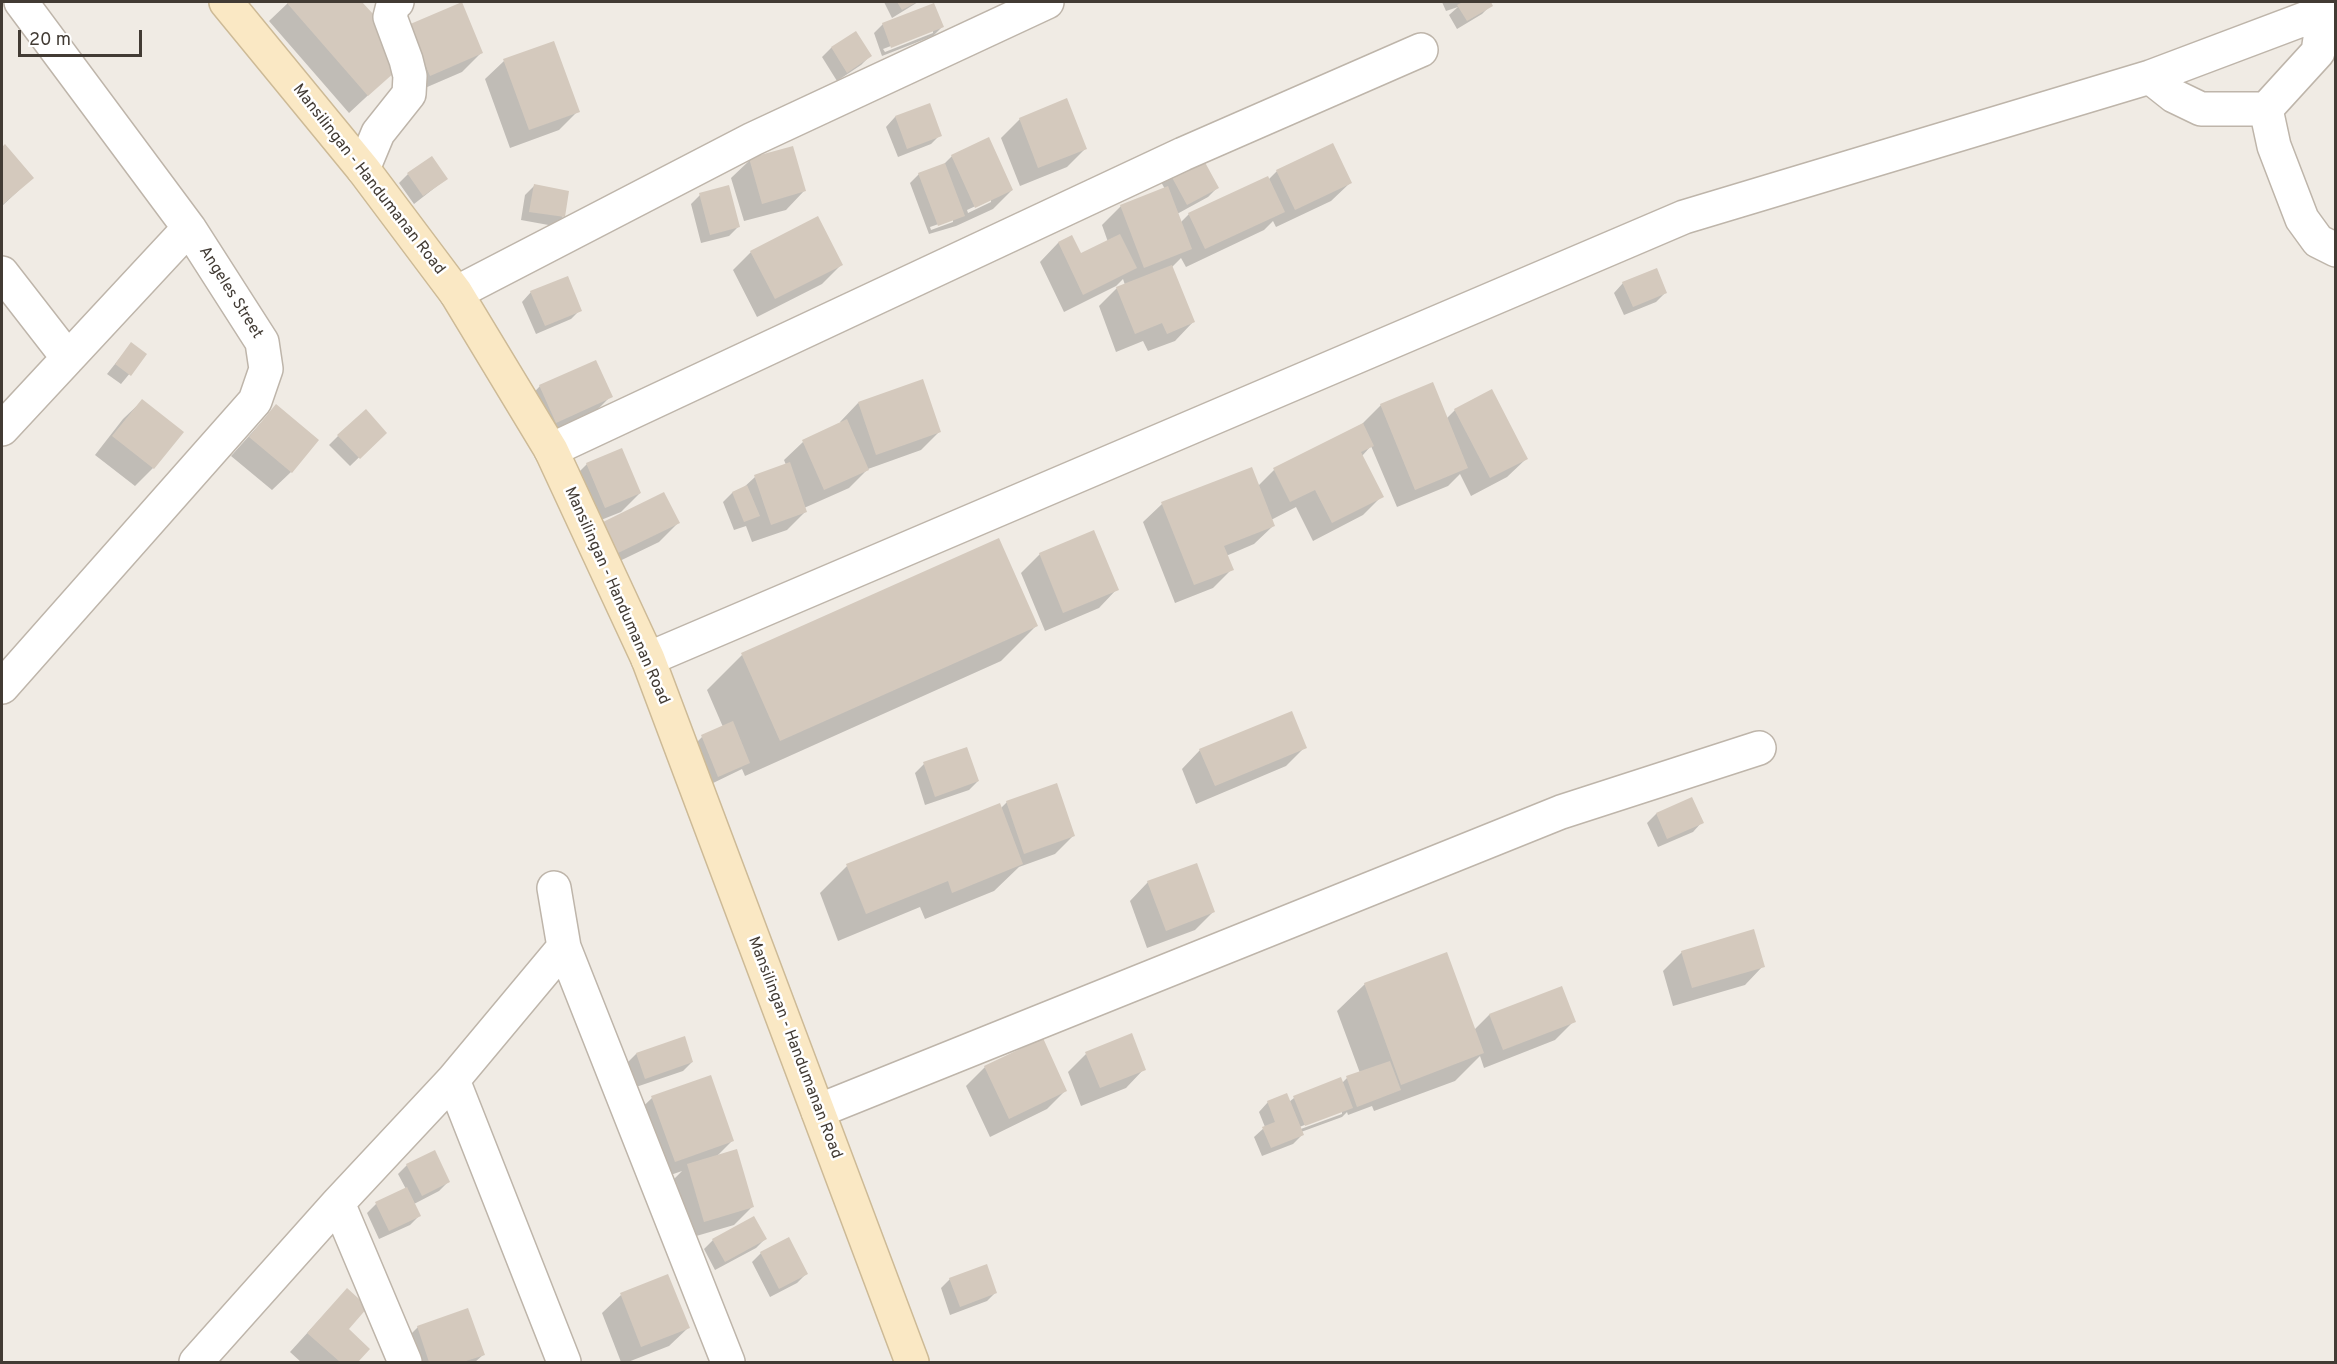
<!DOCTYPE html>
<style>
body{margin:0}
#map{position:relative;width:2337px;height:1364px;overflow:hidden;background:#f0ebe4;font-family:Overpass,sans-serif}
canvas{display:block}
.frame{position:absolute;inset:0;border:3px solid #423b34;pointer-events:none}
.scale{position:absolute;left:18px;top:30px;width:124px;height:27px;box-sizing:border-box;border:3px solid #423b34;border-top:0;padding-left:8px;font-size:18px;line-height:21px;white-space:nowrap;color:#423b34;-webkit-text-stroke:4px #fff;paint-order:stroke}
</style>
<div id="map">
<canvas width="2337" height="1364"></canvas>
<div class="frame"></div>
<div class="scale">20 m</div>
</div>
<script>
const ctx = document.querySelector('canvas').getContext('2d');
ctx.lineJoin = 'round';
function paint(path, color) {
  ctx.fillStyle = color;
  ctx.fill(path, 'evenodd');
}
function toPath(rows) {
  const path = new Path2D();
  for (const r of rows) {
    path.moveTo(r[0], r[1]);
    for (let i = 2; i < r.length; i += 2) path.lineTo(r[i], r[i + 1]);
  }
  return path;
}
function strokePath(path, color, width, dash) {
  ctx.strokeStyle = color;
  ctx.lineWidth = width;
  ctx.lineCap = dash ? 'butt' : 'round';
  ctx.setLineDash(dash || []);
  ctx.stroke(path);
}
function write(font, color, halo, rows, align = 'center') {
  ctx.font = font + ' Overpass,sans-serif';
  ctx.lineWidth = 5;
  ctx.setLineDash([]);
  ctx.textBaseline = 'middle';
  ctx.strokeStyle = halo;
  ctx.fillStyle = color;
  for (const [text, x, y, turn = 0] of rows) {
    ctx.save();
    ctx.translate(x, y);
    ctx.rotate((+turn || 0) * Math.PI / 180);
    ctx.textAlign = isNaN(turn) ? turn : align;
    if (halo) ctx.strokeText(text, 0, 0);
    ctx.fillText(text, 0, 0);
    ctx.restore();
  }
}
paint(toPath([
 [289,2,360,2,372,16,393,72,349,113,269,21],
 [884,2,918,2,892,18],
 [1442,2,1489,2,1491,5,1482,14,1457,29,1449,15,1458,7,1446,11],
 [883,24,942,27,933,36,882,56,874,33],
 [933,30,933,33,885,52,883,49],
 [409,26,481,53,462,72,411,94],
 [855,33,870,56,861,65,837,81,822,57,831,48],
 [504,61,578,111,559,130,510,148,485,79],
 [929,105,940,135,931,144,898,157,886,127,895,117],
 [1020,119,1085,149,1067,167,1020,186,1001,138],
 [5,146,32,178,2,206,2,149],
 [952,156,1012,190,993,209,956,226,929,234,910,183,919,174,943,165],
 [991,199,991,202,968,213,967,210],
 [953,219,953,222,931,230,930,227],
 [750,160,804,191,786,210,744,221,731,178],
 [1277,171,1350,183,1331,201,1276,227,1273,221,1264,230,1186,267,1181,258,1172,267,1193,322,1175,341,1148,351,1143,341,1116,352,1099,306,1117,288,1125,285,1123,279,1116,286,1064,312,1040,262,1058,243,1072,237,1081,255,1108,242,1102,225,1121,206,1165,189,1161,182,1170,173,1217,188,1208,197,1177,214,1180,223,1189,214,1267,178,1268,180],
 [408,174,446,179,414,204,399,183],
 [534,186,563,217,554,226,521,220,525,195],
 [700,195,739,226,729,236,701,243,691,204],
 [751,252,841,265,822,284,757,317,733,270],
 [1623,283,1665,293,1656,302,1624,315,1614,293],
 [531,292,580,310,571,319,536,334,522,302],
 [131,344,145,355,121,384,107,374],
 [540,386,611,396,592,415,537,440,522,405],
 [142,401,153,468,135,486,95,455,123,419],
 [858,403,940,431,921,450,868,469,849,488,804,508,806,511,787,530,752,542,746,526,734,530,723,502,732,493,742,489,755,477,786,465,784,460,803,442,841,424,840,422],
 [1381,405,1446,419,1455,410,1526,459,1507,477,1471,496,1460,474,1448,486,1397,507,1371,446,1362,456,1382,496,1363,515,1313,541,1296,507,1271,520,1273,526,1254,544,1226,556,1232,569,1213,588,1175,603,1143,522,1162,504,1258,486,1274,470,1362,424],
 [276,406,291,472,272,490,231,456],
 [338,436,376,441,350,466,329,445],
 [587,464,640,493,621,512,586,526,568,483],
 [663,494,678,523,659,542,599,571,585,542,604,524],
 [1040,554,1117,589,1099,608,1045,631,1021,573],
 [1036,626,1001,661,745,776,742,769,709,785,693,746,702,737,723,727,707,690,742,655],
 [1305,747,1286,766,1196,804,1182,769,1200,750],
 [924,764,978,781,969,790,925,805,915,773],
 [1692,799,1702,822,1693,832,1658,847,1647,823,1656,814],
 [1007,802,1073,836,1055,854,1019,867,994,891,925,919,920,907,838,941,820,893,847,866,1000,809],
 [1148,882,1213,912,1195,930,1147,948,1130,901],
 [1682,952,1763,966,1745,985,1673,1006,1663,971],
 [1365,984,1474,1030,1489,1015,1561,988,1574,1021,1555,1040,1484,1068,1480,1056,1455,1081,1374,1111,1372,1106,1348,1115,1347,1112,1342,1117,1301,1132,1302,1135,1293,1144,1262,1156,1254,1137,1265,1127,1259,1112,1268,1102,1289,1102,1294,1098,1342,1083,1347,1078,1360,1073,1337,1011],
 [1342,1110,1342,1114,1298,1130,1297,1128],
 [1042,1040,1066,1090,1047,1109,990,1137,966,1086,985,1067],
 [636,1054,692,1062,683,1071,636,1087,627,1063],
 [1086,1054,1144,1069,1126,1088,1081,1106,1068,1072],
 [652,1098,733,1140,717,1156,753,1206,734,1225,686,1239,669,1184,682,1171,656,1180,633,1116],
 [407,1165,448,1182,439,1191,414,1204,419,1216,410,1225,379,1239,367,1213,376,1204,406,1189,398,1174],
 [765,1239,756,1248,715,1270,704,1249,713,1240],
 [788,1239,806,1274,797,1283,770,1297,752,1262,761,1253],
 [668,1276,688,1328,669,1346,628,1362,621,1362,602,1313,621,1295],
 [950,1279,996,1292,987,1301,950,1315,941,1288],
 [329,1309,347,1329,368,1349,356,1362,301,1362,290,1352],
 [418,1327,483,1355,475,1362,404,1362,399,1346]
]), '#0003');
paint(toPath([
 [286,2,362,2,374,15,395,72,368,96],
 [462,2,483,53,430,76,408,25],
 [897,2,917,2,902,10],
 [1463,2,1491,2,1493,6,1467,21,1457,5],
 [934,3,944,27,891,48,882,23],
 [856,31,872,56,847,73,831,47],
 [554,41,580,112,529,130,503,59],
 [1067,98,1087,149,1038,168,1019,118],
 [930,103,942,136,907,149,895,116],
 [989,137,1013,190,975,208,951,155],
 [1333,143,1352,183,1295,210,1276,170],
 [5,144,34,178,2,205,2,147],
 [793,146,806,191,762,204,749,158],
 [1201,155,1219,188,1187,205,1169,172],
 [432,156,448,179,423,196,407,173],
 [945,163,965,216,938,226,918,173],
 [1268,176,1285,212,1205,249,1188,213],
 [534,184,569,191,565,217,529,212],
 [729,185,740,227,710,235,699,193],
 [1168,186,1192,249,1144,268,1120,205],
 [818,216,843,265,775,299,750,251],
 [1120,234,1137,268,1083,295,1058,242,1072,235,1081,253],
 [1172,265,1195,322,1167,334,1162,323,1135,334,1116,287],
 [1657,268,1667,293,1633,307,1622,282],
 [568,276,582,311,545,326,530,291],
 [131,342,147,354,131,376,115,364],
 [596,360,613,397,556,423,539,385],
 [923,379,941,432,876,455,858,402],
 [1433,382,1468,468,1415,490,1380,404],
 [1492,389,1528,459,1490,478,1454,409],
 [142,399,184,432,154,469,112,436],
 [276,404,319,440,292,473,249,437],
 [366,409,387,433,360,459,337,435],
 [847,419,869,470,824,490,802,440],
 [1363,423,1374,446,1361,452,1384,497,1332,523,1315,490,1290,502,1273,468],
 [622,448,641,493,605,508,586,463],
 [790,462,807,512,771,525,754,475],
 [1252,467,1275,526,1224,546,1234,570,1194,585,1161,502],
 [747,485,760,516,744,522,732,492],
 [664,492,680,523,618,553,603,522],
 [1094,530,1119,590,1063,613,1039,553],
 [999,538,1038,626,780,741,741,653],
 [1292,711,1307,748,1215,786,1199,749],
 [733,721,750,763,718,777,701,735],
 [967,747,979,781,935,797,923,762],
 [1057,783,1075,836,1024,854,1006,801],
 [1692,797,1704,823,1667,839,1656,813],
 [1000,803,1023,864,952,893,948,881,866,914,846,864],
 [1197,863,1215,912,1166,931,1147,881],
 [1754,929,1765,967,1692,988,1681,951],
 [1447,952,1484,1053,1401,1085,1364,983],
 [1562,986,1576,1022,1503,1050,1489,1014],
 [1132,1033,1146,1070,1100,1088,1085,1052],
 [685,1036,693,1062,645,1079,636,1053],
 [1043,1038,1067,1091,1009,1119,984,1066],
 [1390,1061,1401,1090,1357,1107,1346,1076],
 [711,1075,734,1141,675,1162,651,1096],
 [1341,1077,1353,1108,1305,1126,1293,1096],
 [1287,1093,1304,1135,1271,1148,1262,1127,1275,1122,1267,1101],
 [737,1149,754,1207,704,1222,687,1164],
 [435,1150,450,1182,422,1196,406,1164],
 [407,1187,421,1216,389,1231,375,1202],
 [754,1216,767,1239,725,1262,712,1239],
 [789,1237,808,1274,779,1289,760,1252],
 [987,1264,997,1293,960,1307,949,1278],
 [668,1274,690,1328,641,1347,620,1293],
 [347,1288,368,1307,349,1329,370,1349,358,1362,340,1362,307,1333],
 [468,1308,485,1355,463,1362,429,1362,417,1326]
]), '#d4c9bd');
const street = toPath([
 [2150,77,2174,96,2201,109,2266,109,2274,146,2302,219,2318,241,2336,250],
 [2266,109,2318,52,2321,32,2314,15],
 [363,169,378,133,409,94,410,76,406,60,390,17,393,5,397,2],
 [2,273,68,358],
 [456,293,753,139,1047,2],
 [2,429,189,228],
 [551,450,1183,154,1421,50],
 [648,659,1684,217,2150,77,2336,7],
 [2,687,255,401,266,369,262,342,189,228,21,2],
 [554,888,564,947,728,1362],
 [453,1080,564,1362],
 [818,1111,1561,812,1759,748],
 [338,1203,405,1362],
 [196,1362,338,1203,453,1080,564,947]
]);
const secondary = toPath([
 [226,2,363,169,456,293,551,450,648,659,912,1362]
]);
strokePath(street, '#beb5aa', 36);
strokePath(secondary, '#cdba96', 36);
strokePath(street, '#fff', 33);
strokePath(secondary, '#fae8c4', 33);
write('16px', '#423b34', '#fff', [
 ["Mansilingan - Handumanan Road",368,180,52],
 ["Angeles Street",230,293,58],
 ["Mansilingan - Handumanan Road",616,596,66],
 ["Mansilingan - Handumanan Road",794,1048,69]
]);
</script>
